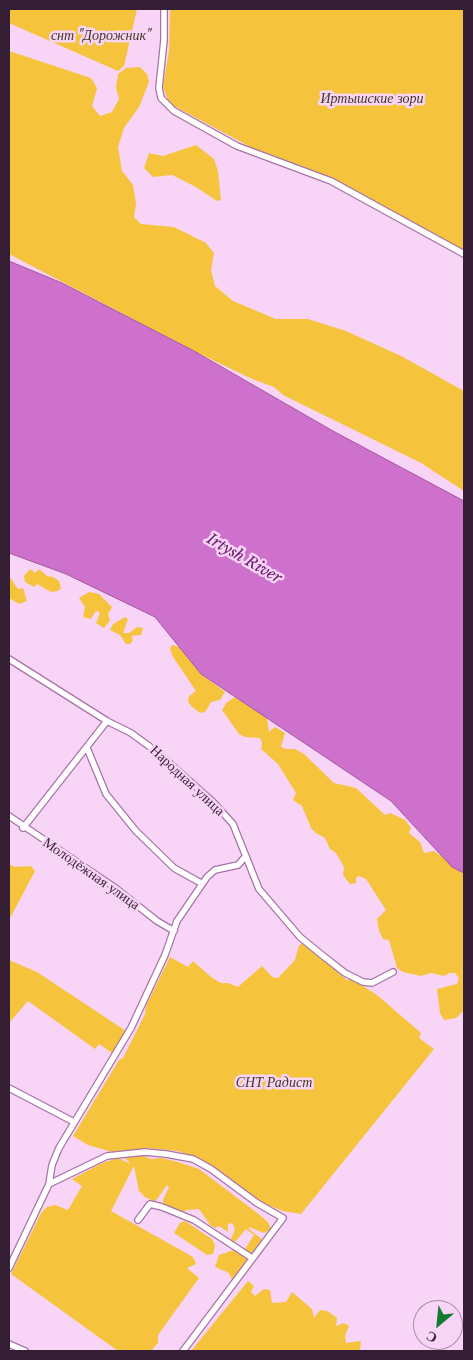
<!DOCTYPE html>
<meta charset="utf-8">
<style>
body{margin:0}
#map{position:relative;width:473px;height:1360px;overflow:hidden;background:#f8d4f7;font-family:"Libre Baskerville",serif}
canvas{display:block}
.frame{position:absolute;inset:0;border:10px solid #341e34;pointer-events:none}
.north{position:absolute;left:413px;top:1300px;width:50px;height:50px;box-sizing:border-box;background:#f8d4f7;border:1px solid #aa8ba9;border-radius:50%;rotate:208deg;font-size:14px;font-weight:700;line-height:20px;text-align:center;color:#341e34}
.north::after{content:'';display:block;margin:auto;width:18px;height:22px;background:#117c31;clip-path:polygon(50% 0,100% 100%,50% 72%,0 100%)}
</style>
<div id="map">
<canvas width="473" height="1360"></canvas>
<div class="frame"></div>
<div class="north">С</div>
</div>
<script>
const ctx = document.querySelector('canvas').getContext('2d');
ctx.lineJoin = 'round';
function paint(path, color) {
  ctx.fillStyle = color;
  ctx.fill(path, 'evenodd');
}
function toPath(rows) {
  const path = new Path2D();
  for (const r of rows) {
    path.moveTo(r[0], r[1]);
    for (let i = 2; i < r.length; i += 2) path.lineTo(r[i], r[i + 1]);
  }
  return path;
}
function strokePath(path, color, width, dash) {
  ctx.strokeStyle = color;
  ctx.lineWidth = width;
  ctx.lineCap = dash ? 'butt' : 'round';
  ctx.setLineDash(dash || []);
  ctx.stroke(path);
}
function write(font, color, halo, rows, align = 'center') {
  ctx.font = font + ' "Libre Baskerville",serif';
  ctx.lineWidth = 5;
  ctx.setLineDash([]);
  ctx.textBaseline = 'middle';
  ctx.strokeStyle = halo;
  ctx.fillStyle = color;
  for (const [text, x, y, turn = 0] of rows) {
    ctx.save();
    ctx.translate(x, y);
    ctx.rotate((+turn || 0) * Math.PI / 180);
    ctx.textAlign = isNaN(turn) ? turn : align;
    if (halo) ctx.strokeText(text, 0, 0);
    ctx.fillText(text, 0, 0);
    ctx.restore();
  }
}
paint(toPath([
 [9,9,137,9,124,66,118,71,9,23],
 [170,9,464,9,464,250,326,176,256,150,174,106,168,100,163,87,169,50],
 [9,51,91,78,97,88,92,106,100,116,112,112,119,99,116,88,118,74,126,68,140,67,147,74,149,82,139,107,124,128,118,147,122,171,133,185,136,203,134,217,141,224,174,227,206,243,214,253,211,270,215,286,233,301,276,319,308,319,346,331,401,356,464,391,464,491,421,463,283,395,274,387,252,379,194,351,9,254],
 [196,145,214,159,218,171,221,200,217,201,196,187,172,175,153,177,144,168,149,153,163,156],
 [30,569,35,573,39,569,47,576,53,577,59,581,61,588,58,591,51,592,37,584,34,587,25,582,24,576],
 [9,576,18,589,23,588,27,601,19,604,9,598],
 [89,592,99,594,112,607,108,614,110,620,104,628,96,623,100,613,98,611,95,612,91,619,83,617,85,607,79,598],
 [125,617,128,619,123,633,129,633,137,627,143,628,141,635,131,636,133,640,130,644,126,644,120,635,110,630,113,624],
 [172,645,179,647,201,674,225,692,220,700,211,702,205,712,200,713,191,706,188,701,189,696,196,691,173,657,170,649],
 [235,697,267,718,269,732,275,727,285,733,281,747,286,749,295,749,304,754,334,783,356,788,385,815,390,813,405,820,411,828,409,833,420,842,424,853,434,851,464,873,464,1013,462,1012,456,1018,444,1020,440,1013,437,989,457,984,459,978,455,973,449,973,444,976,431,973,421,976,403,972,397,968,389,940,383,939,379,931,377,919,386,910,366,879,359,876,356,878,356,883,350,884,343,875,344,867,336,853,330,849,325,838,316,833,311,828,302,806,293,800,296,793,278,764,261,749,262,743,260,738,245,737,239,734,222,710,226,703],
 [9,864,15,867,31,866,35,871,9,920],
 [303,942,348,981,350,978,377,995,421,1033,419,1038,434,1049,301,1214,283,1211,258,1201,193,1157,178,1151,149,1148,112,1152,88,1145,73,1136,119,1060,123,1058,145,1014,146,1006,170,957,188,967,193,961,211,977,221,983,228,983,238,987,262,966,272,977,278,978,295,960,299,946],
 [9,960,37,972,126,1031,112,1053,99,1044,95,1049,28,1001,9,1023],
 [139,1154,151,1159,162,1158,178,1162,199,1169,256,1212,268,1222,271,1229,264,1233,249,1227,249,1229,264,1241,252,1256,245,1249,254,1235,246,1229,234,1243,231,1239,235,1229,232,1223,228,1224,228,1232,219,1226,215,1228,210,1225,199,1209,186,1210,181,1215,164,1206,163,1200,169,1187,167,1185,155,1202,145,1197,139,1191,134,1166,111,1211,193,1257,196,1264,187,1268,199,1278,158,1335,158,1343,151,1351,118,1351,11,1274,41,1213,47,1207,55,1205,68,1210,82,1186,72,1179,102,1163,118,1158,131,1164,125,1158],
 [185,1221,212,1239,215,1245,213,1254,207,1255,174,1233,180,1223],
 [234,1250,249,1259,233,1282,229,1273,215,1267,219,1255],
 [248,1281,254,1286,251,1292,255,1296,264,1289,270,1290,272,1303,286,1302,292,1292,312,1309,314,1318,320,1310,327,1311,337,1318,336,1326,344,1323,349,1326,345,1336,346,1343,361,1341,360,1351,191,1351]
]), '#f6c43c');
const water = toPath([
 [9,261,62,283,194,351,333,431,464,501,464,873,452,867,391,801,201,674,155,617,66,574,9,553,9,261]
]);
paint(water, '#ce71cd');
strokePath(water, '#a0589f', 1);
const minor = toPath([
 [164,9,164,40,159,88,161,98,174,111,237,146,331,181,464,254],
 [9,659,107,721,131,733,157,752,213,802,233,824,259,889,300,937,322,955,345,973,363,982,372,983,393,972],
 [87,748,106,794,136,831,174,868,201,883],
 [9,816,114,887,157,921,174,931],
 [23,828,107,721],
 [9,1088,74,1122],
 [49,1184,107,1156,145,1152,166,1154,193,1159,211,1169,257,1203,283,1218,183,1351],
 [138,1220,150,1204,162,1207,194,1220,252,1258],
 [9,1268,49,1184,52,1165,59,1148,131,1028,165,955,177,921,207,877,215,870,238,865,245,857],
 [9,1344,25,1351]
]);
strokePath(minor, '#a972a8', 8);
strokePath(minor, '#fff', 5.5);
write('italic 14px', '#433a23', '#f8d4f7', [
 ["снт \"Дорожник\"",101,36],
 ["Иртышские зори",372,99],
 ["СНТ Радист",274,1083]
]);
write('14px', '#341e34', '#f8d4f7', [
 ["Народная улица",187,781,43],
 ["Молодёжная улица",91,874,35]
]);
write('italic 15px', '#6a146b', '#f8d4f7', [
 ["Irtysh River",244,559,30]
]);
</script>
